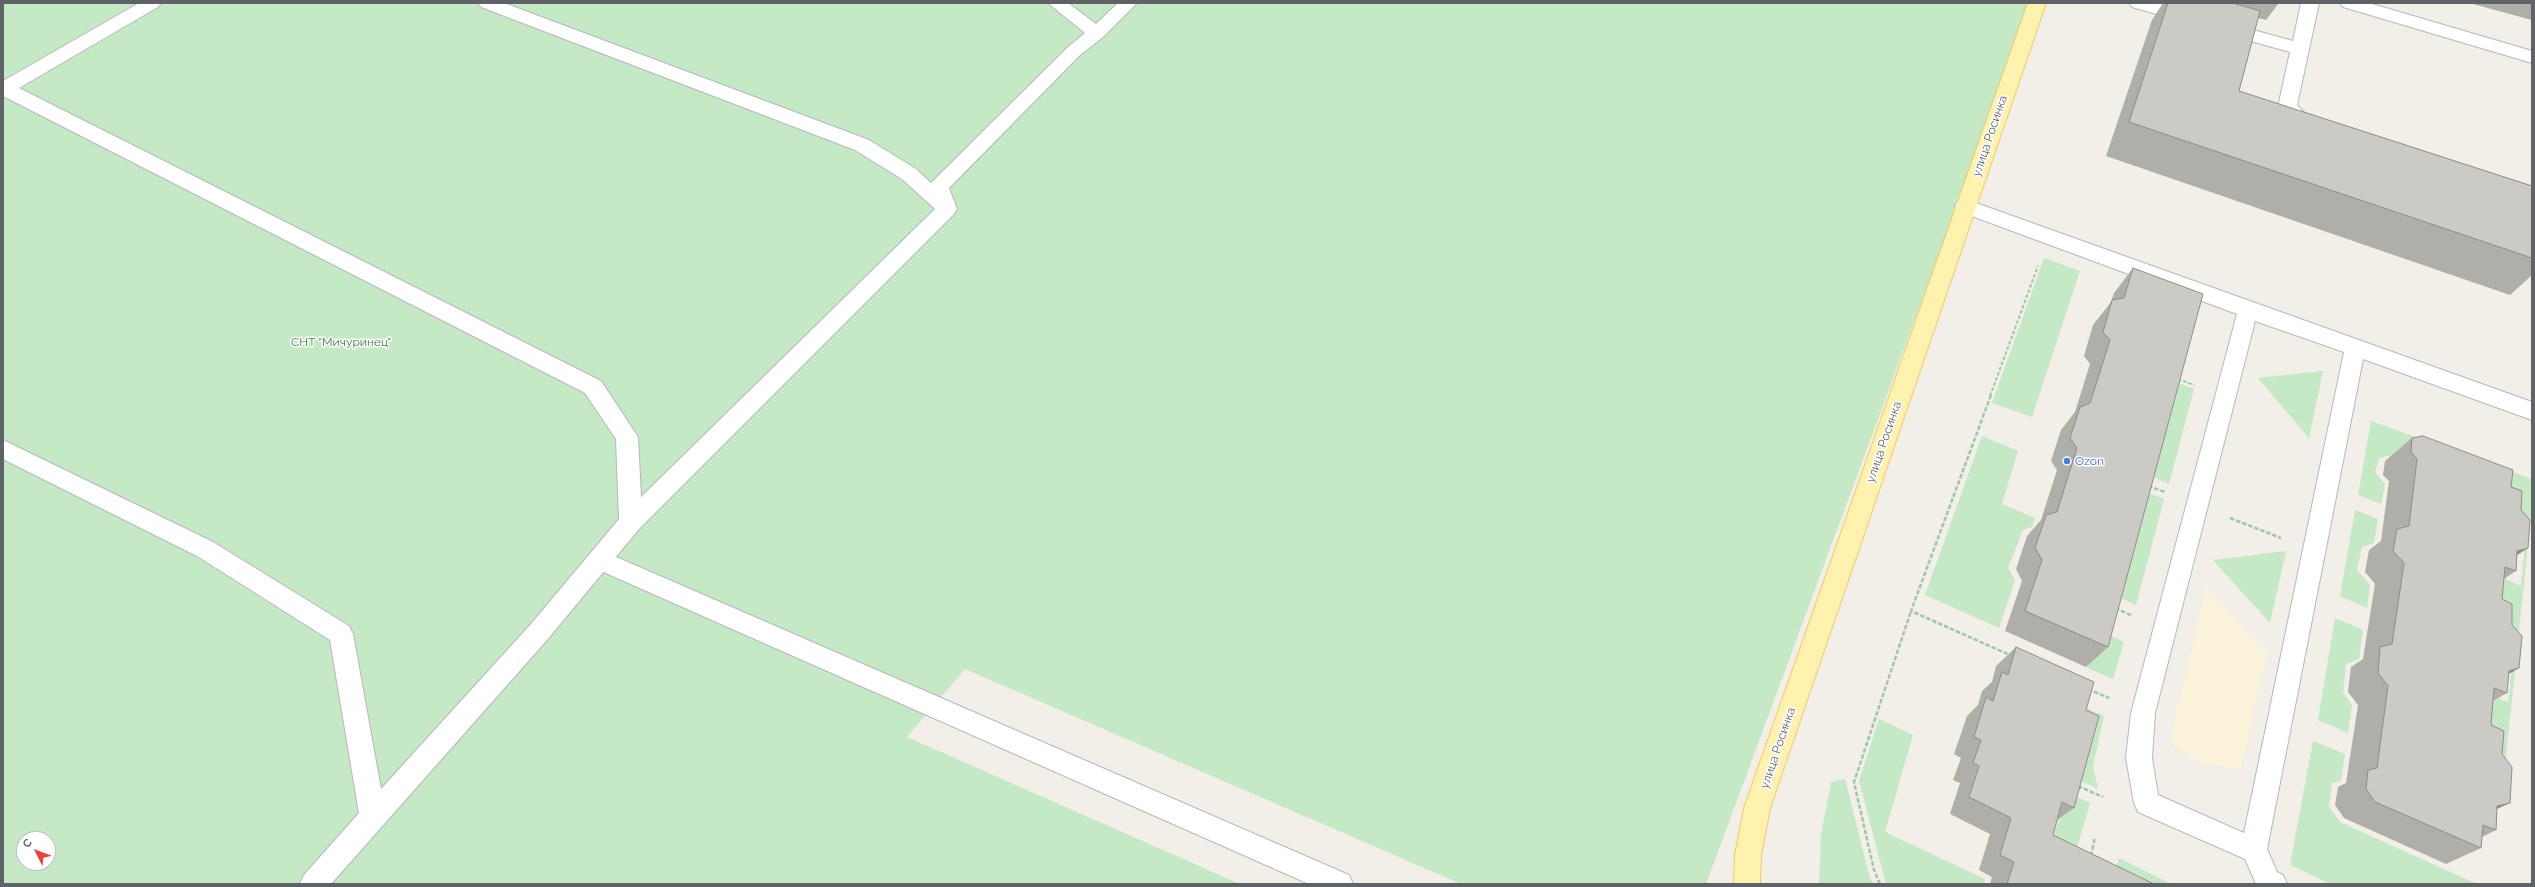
<!DOCTYPE html>
<meta charset="utf-8">
<style>
body{margin:0}
#map{position:relative;width:2535px;height:887px;overflow:hidden;background:#f1efe8;font-family:Raleway,sans-serif}
canvas{display:block}
.frame{position:absolute;inset:0;border:4px solid #5f6368;pointer-events:none}
.north{position:absolute;left:16px;top:831px;width:40px;height:40px;box-sizing:border-box;background:#fff;border:1px solid #bfc1c3;border-radius:50%;rotate:312deg;font-size:11px;font-weight:700;line-height:16px;text-align:center;color:#5f6368}
.north::after{content:'';display:block;margin:auto;width:14px;height:18px;background:#ea4335;clip-path:polygon(50% 0,100% 100%,50% 72%,0 100%)}
</style>
<div id="map">
<canvas width="2535" height="887"></canvas>
<div class="frame"></div>
<div class="north">С</div>
</div>
<script>
const ctx = document.querySelector('canvas').getContext('2d');
ctx.lineJoin = 'round';
function paint(path, color) {
  ctx.fillStyle = color;
  ctx.fill(path, 'evenodd');
}
function toPath(rows) {
  const path = new Path2D();
  for (const r of rows) {
    path.moveTo(r[0], r[1]);
    for (let i = 2; i < r.length; i += 2) path.lineTo(r[i], r[i + 1]);
  }
  return path;
}
function strokePath(path, color, width, dash) {
  ctx.strokeStyle = color;
  ctx.lineWidth = width;
  ctx.lineCap = dash ? 'butt' : 'round';
  ctx.setLineDash(dash || []);
  ctx.stroke(path);
}
function write(font, color, halo, rows, align = 'center') {
  ctx.font = font + ' Raleway,sans-serif';
  ctx.lineWidth = 3;
  ctx.setLineDash([]);
  ctx.textBaseline = 'middle';
  ctx.strokeStyle = halo;
  ctx.fillStyle = color;
  for (const [text, x, y, turn = 0] of rows) {
    ctx.save();
    ctx.translate(x, y);
    ctx.rotate((+turn || 0) * Math.PI / 180);
    ctx.textAlign = isNaN(turn) ? turn : align;
    if (halo) ctx.strokeText(text, 0, 0);
    ctx.fillText(text, 0, 0);
    ctx.restore();
  }
}
paint(toPath([
 [3,3,2032,3,1706,884,1461,884,965,669,907,737,1240,884,3,884],
 [24,839,48,839,48,863,24,863],
 [2044,258,2080,271,2032,417,1992,403],
 [2323,371,2309,438,2258,378],
 [2179,383,2194,389,2169,484,2151,476,2160,407,2171,412],
 [2371,421,2532,479,2532,507,2503,784,2482,774,2490,695,2508,702,2513,657,2488,582,2504,578,2521,586,2525,545,2396,454,2379,458,2375,472,2385,484,2381,504,2358,495],
 [1982,436,2018,451,2002,504,2035,518,2032,527,2023,530,2008,568,2015,580,1999,628,1925,595],
 [2149,493,2164,499,2136,605,2118,597],
 [2355,510,2378,519,2374,543,2362,547,2357,570,2370,585,2367,608,2340,596],
 [2286,551,2270,623,2213,560],
 [2335,618,2363,630,2359,659,2346,664,2343,692,2352,705,2348,733,2318,720],
 [2107,634,2124,642,2113,679,2087,668,2094,646],
 [2077,704,2104,716,2093,766,2098,789,2070,776],
 [1879,719,1913,735,1885,832,1985,879,1984,884,1886,884,1859,781],
 [2313,741,2345,754,2341,781,2332,783,2329,807,2340,822,2477,884,2330,884,2290,865],
 [1845,779,1868,871,1873,884,1819,884,1821,835,1831,782],
 [2066,792,2090,803,2073,862,2054,836],
 [2119,858,2169,883,2169,884,2118,884,2113,881]
]), '#c5e8c5');
paint(toPath([
 [2206,588,2267,653,2241,768,2202,764,2170,742]
]), '#fbf3d9');
const service = toPath([
 [139,3,161,3,158,7,19,88,601,381,638,437,641,497,935,209,902,179,855,150,481,7,478,3,504,3,869,140,916,169,931,183,1068,47,1085,33,1048,3,1068,3,1096,24,1118,3,1137,3,1103,37,1080,55,949,188,957,209,954,214,639,529,547,640,331,884,300,884,304,875,359,813,330,640,197,556,3,459,3,440,213,542,349,626,353,634,381,789,531,624,619,519,616,439,585,393,3,96,3,81,139,3],
 [2129,3,2158,3,2193,13,2196,17,2193,21,2187,23,2132,7,2129,3],
 [2301,3,2319,3,2297,105,2318,127,2316,132,2309,134,2302,132,2278,107,2290,52,2218,32,2215,28,2218,24,2224,22,2293,41,2301,3],
 [2340,3,2369,3,2532,51,2532,63,2343,7,2340,3],
 [1965,199,2532,402,2532,420,2363,359,2267,849,2277,872,2283,875,2287,884,2256,884,2245,859,2138,812,2134,803,2126,758,2131,713,2237,314,1958,211,1955,206,1958,201,1965,199],
 [2255,321,2344,352,2244,833,2158,795,2152,758,2155,713,2255,321]
]);
const minor = toPath([
 [600,550,1349,875,1353,884,1309,884,592,567,588,560,592,553,600,550]
]);
const primary = toPath([
 [2028,3,2046,3,1770,808,1761,855,1760,884,1734,884,1735,855,1744,808,2028,3]
]);
strokePath(service, '#b5b8bc', 2);
strokePath(minor, '#b5b8bc', 2);
strokePath(primary, '#f2c960', 2);
strokePath(toPath([
 [2178,379,2194,385],
 [1990,396,2038,266]
]), '#9cc7a9', 2, [3.5, 2]);
strokePath(toPath([
 [1991,395,1911,611,2010,655],
 [2148,486,2165,492],
 [2230,518,2281,538],
 [2115,608,2133,616],
 [2088,689,2109,698],
 [2078,786,2103,797],
 [2091,856,2095,837],
 [1880,884,1874,870,1854,782,1911,611]
]), '#9cc7a9', 2.5, [4.5, 2]);
paint(service, '#fff');
paint(minor, '#fff');
paint(primary, '#fff2af');
paint(toPath([
 [2163,3,2279,3,2266,20,2258,18,2239,91,2532,186,2532,275,2510,295,2106,156,2152,20],
 [2469,3,2532,3,2532,20],
 [2133,268,2108,647,2086,667,2005,631,2022,581,2016,569,2027,536,2041,520,2057,470,2051,461,2061,430,2075,412,2090,364,2084,356,2093,325,2111,302,2114,293],
 [2412,438,2511,487,2517,555,2516,571,2504,579,2502,599,2512,625,2519,668,2508,674,2507,693,2493,701,2491,725,2497,808,2496,830,2482,837,2481,848,2446,864,2344,818,2335,805,2338,787,2346,783,2358,705,2348,692,2351,667,2363,659,2375,584,2365,572,2369,550,2381,541,2389,481,2383,475,2385,461],
 [2016,647,2086,710,2074,808,2057,820,2053,835,2154,884,1990,884,1992,877,1979,870,1990,834,1950,814,1960,783,1953,780,1961,758,1954,754,1967,716,1978,705,1982,691,1992,682,1996,666]
]), '#afaea9');
paint(toPath([
 [2528,548,2496,569,2517,551],
 [2519,668,2486,687,2509,671],
 [2510,803,2475,819,2497,806]
]), '#8f8d8a');
const building = toPath([
 [2168,3,2233,3,2260,11,2239,91,2532,186,2532,258,2129,122,2168,3],
 [2133,268,2203,294,2108,647,2025,611,2042,560,2035,548,2046,515,2057,512,2077,448,2070,438,2080,407,2090,403,2110,340,2103,332,2112,300,2124,298,2133,268],
 [2423,436,2513,470,2511,487,2522,491,2521,510,2530,520,2528,548,2517,551,2516,571,2505,567,2502,599,2512,604,2512,625,2522,636,2519,668,2509,671,2507,693,2494,688,2491,725,2504,731,2502,754,2512,767,2510,803,2497,806,2496,830,2483,825,2481,848,2375,802,2366,789,2368,770,2377,768,2388,686,2378,673,2380,647,2392,644,2404,563,2393,551,2397,529,2409,526,2417,459,2411,452,2412,438,2423,436],
 [2016,647,2094,682,2086,710,2099,716,2074,808,2062,802,2053,835,2154,884,2007,884,2014,862,2000,855,2011,818,1969,797,1979,766,1973,763,1981,740,1974,737,1986,697,1993,701,2002,672,2008,675,2016,647]
]);
paint(building, '#cccac5');
strokePath(building, '#8f8d8a', 1);
for (const [x, y, r, color] of [
 [2067,461,4,"#3f7fe0"]
]) {
  const dot = new Path2D();
  dot.arc(x, y, r, 0, 2 * Math.PI);
  ctx.fillStyle = color;
  ctx.fill(dot);
  strokePath(dot, '#fff', 1.5);
}
write('12px', '#5f6368', '#fff', [
 ["улица Росинка",1990,136,-71],
 ["улица Росинка",1884,442,-71],
 ["улица Росинка",1778,748,-71]
]);
write('12px', '#348238', '#fff', [
 ["СНТ \"Мичуринец\"",341,342]
]);
write('12px', '#366cbe', '#fff', [
 ["Ozon",2075,461]
], 'left');
</script>
